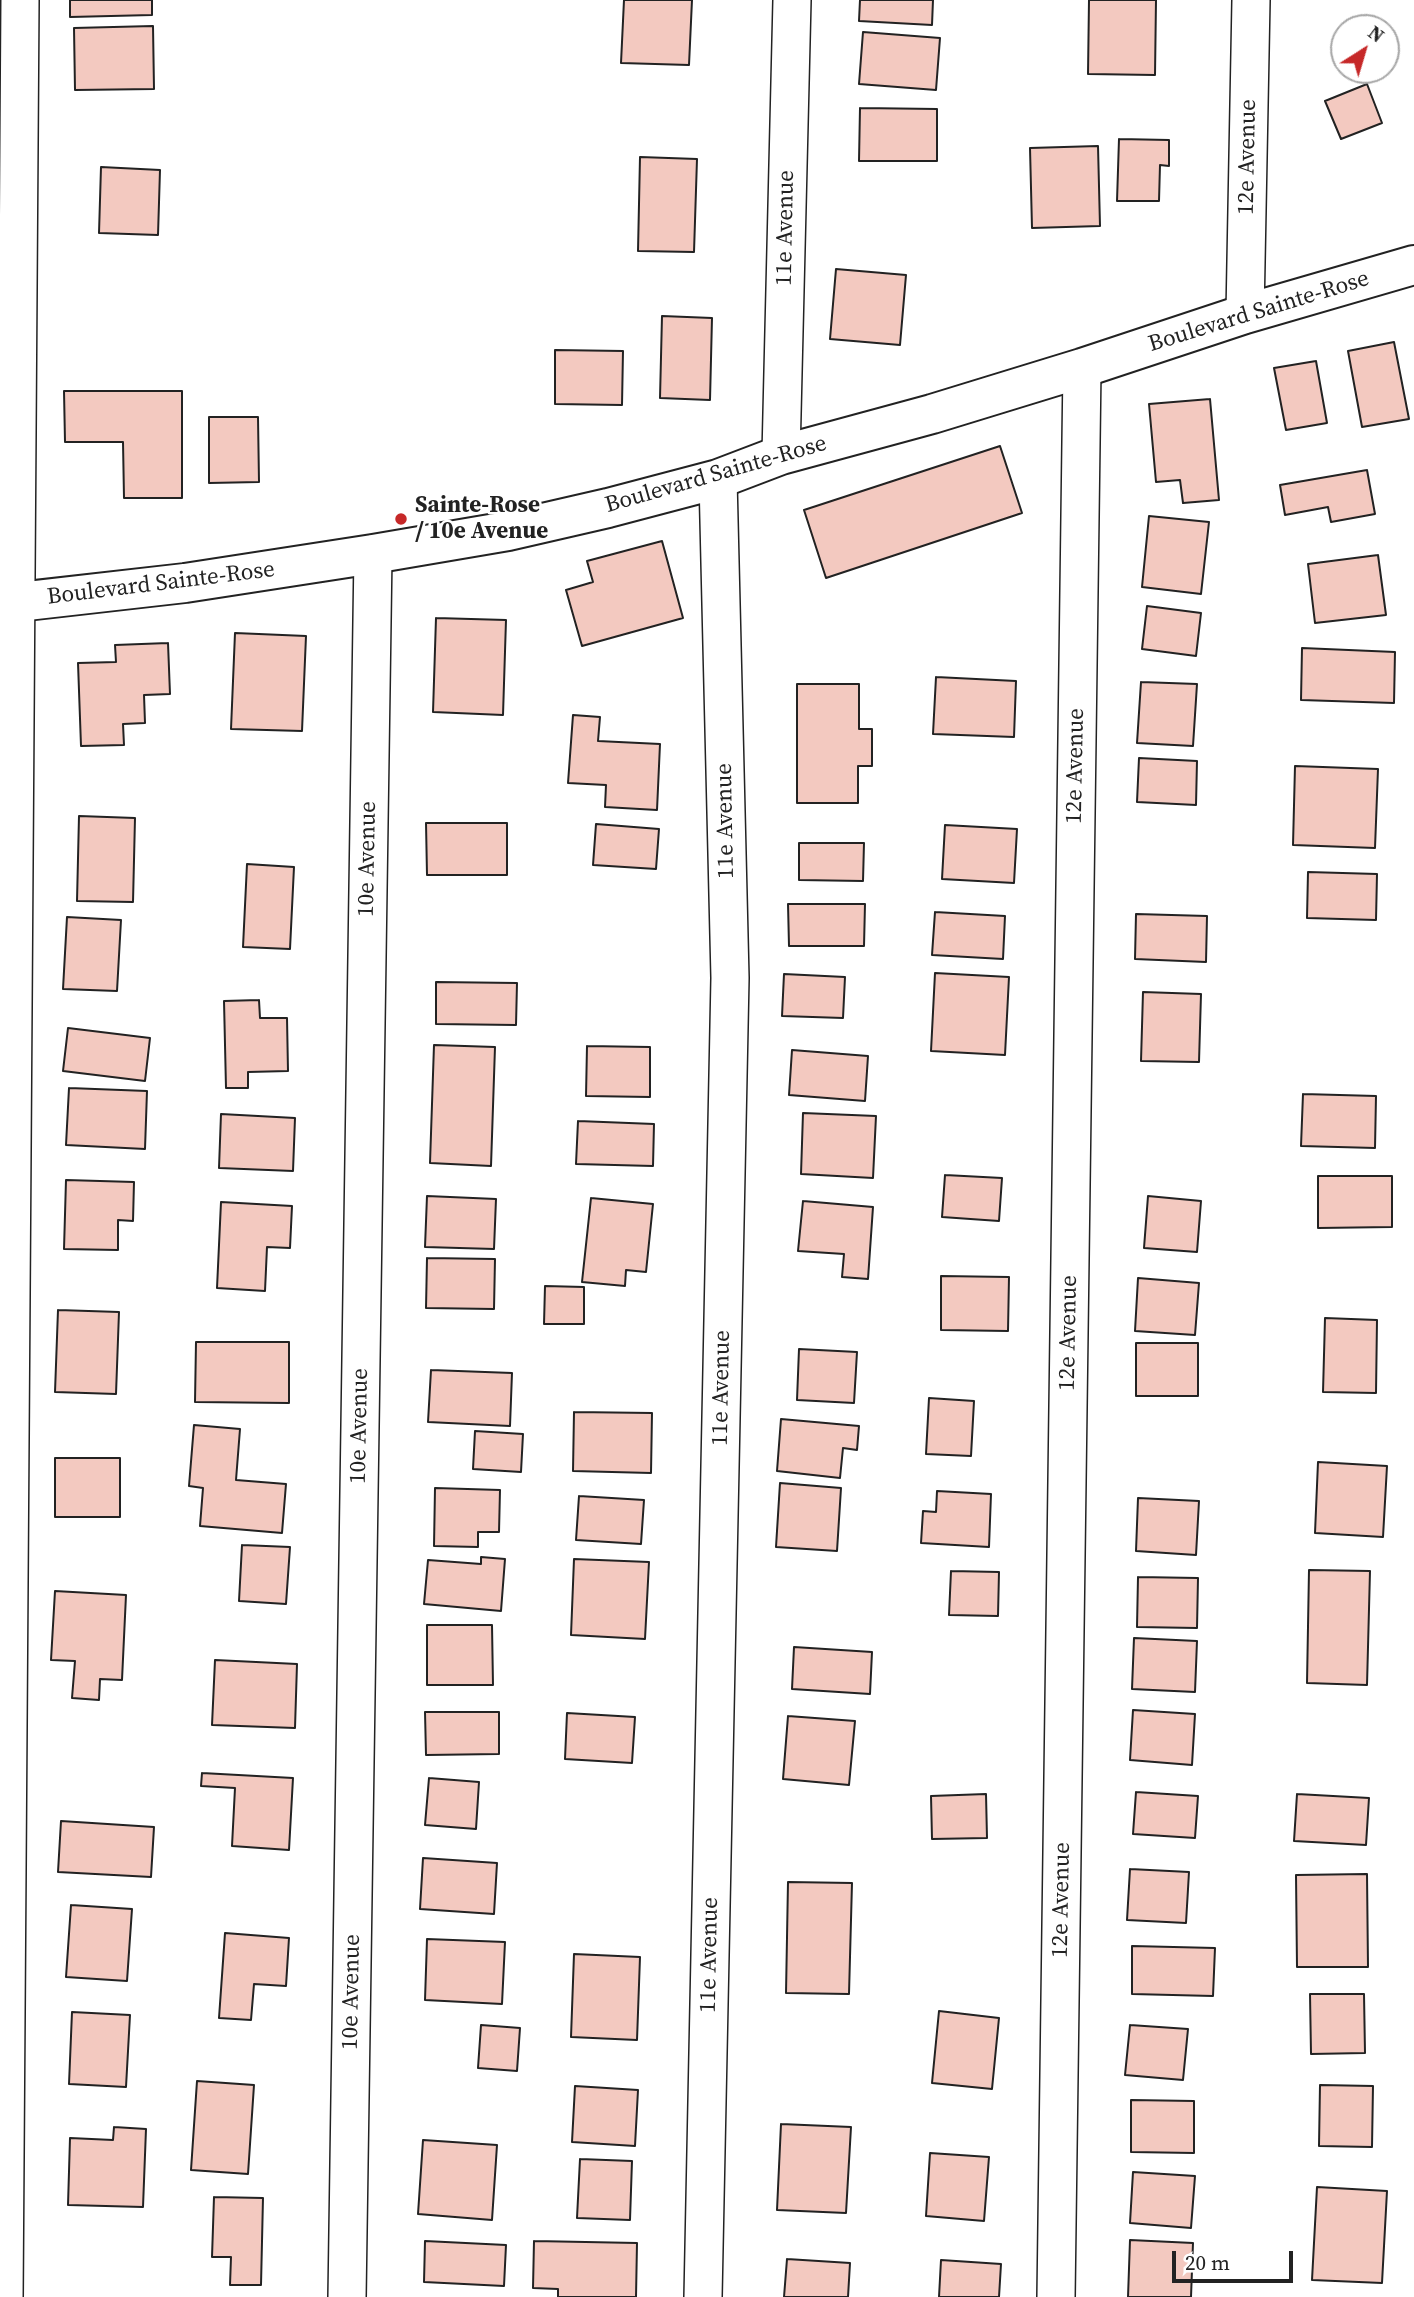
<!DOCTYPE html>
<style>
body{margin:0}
#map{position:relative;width:1414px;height:2297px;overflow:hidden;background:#fff;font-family:"Source Serif 4",serif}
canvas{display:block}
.north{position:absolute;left:1330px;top:14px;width:70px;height:70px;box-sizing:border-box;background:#fff;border:2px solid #a7a7a7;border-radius:50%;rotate:37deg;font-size:19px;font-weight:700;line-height:28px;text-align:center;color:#222}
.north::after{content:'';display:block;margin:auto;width:24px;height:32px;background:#c62828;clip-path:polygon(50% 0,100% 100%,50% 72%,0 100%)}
.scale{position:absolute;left:1172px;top:2251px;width:121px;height:32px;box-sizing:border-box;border:4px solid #222;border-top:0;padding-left:9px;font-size:21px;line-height:24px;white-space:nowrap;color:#222;-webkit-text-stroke:5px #fff;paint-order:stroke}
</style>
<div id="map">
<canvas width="1414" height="2297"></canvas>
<div class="north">N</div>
<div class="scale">20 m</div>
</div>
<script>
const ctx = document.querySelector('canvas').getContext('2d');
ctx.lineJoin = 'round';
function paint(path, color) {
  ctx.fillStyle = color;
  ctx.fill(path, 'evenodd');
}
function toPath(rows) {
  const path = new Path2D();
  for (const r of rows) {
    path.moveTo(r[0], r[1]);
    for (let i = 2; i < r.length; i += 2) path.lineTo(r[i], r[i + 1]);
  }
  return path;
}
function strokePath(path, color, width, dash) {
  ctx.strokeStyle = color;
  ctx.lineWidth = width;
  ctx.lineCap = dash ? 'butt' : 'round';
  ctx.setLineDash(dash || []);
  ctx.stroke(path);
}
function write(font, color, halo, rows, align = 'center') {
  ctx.font = font + ' "Source Serif 4",serif';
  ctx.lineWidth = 5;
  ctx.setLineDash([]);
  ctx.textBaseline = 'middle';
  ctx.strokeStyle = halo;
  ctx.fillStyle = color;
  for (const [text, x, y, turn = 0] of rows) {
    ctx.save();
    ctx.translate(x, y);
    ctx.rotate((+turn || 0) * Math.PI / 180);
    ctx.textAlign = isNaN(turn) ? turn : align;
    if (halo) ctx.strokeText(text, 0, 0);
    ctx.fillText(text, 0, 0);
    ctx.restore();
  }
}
const building = toPath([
 [70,0,152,0,152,15,70,17,70,0],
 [624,0,692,0,689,65,621,63,624,0],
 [860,0,933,0,932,25,859,21,860,0],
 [1089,0,1156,0,1155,75,1088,74,1089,0],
 [153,26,154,89,75,90,74,28,153,26],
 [863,32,940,38,936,90,859,84,863,32],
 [1367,84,1382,123,1341,139,1325,101,1367,84],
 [860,108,937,109,937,161,859,161,860,108],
 [1119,139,1169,140,1169,166,1160,165,1159,201,1117,201,1119,139],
 [1098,146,1100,226,1032,228,1030,148,1098,146],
 [640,157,697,159,694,252,638,251,640,157],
 [101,167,160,170,158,235,99,233,101,167],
 [836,269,906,275,900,345,830,339,836,269],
 [662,316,712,318,710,400,660,398,662,316],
 [1394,342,1409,419,1362,427,1348,351,1394,342],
 [555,350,623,351,622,405,555,404,555,350],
 [1316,361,1327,423,1286,430,1274,368,1316,361],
 [64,391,182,391,182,498,124,498,123,442,65,442,64,391],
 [1210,399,1219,500,1183,503,1180,480,1156,482,1149,404,1210,399],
 [209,417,258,417,259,482,209,483,209,417],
 [1000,446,1022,513,826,578,804,510,1000,446],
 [1367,470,1375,514,1331,522,1328,507,1285,515,1280,485,1367,470],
 [1149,516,1209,522,1201,594,1142,587,1149,516],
 [662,541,683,618,582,646,566,590,593,582,587,561,662,541],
 [1378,555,1386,615,1315,623,1308,564,1378,555],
 [1147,606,1201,613,1196,656,1142,649,1147,606],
 [436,618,506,620,503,715,433,712,436,618],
 [235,633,306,636,302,731,231,729,235,633],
 [168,643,170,694,144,695,145,723,123,724,124,745,81,746,78,663,116,662,115,645,168,643],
 [1302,648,1395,652,1394,703,1301,700,1302,648],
 [936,677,1016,681,1014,737,933,734,936,677],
 [1141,682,1197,684,1193,746,1137,743,1141,682],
 [797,684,859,684,859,729,872,729,872,766,858,766,858,803,797,803,797,684],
 [573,715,600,717,598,741,660,744,657,810,605,807,606,785,568,783,573,715],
 [1139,758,1197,761,1196,805,1137,802,1139,758],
 [1295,766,1378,769,1375,848,1293,845,1295,766],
 [79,816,135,818,133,902,77,901,79,816],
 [426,823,507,823,507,875,427,875,426,823],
 [596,824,659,829,656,869,593,865,596,824],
 [945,825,1017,829,1014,883,942,879,945,825],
 [799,843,864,843,863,881,799,880,799,843],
 [247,864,294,867,290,949,243,947,247,864],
 [1308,872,1377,874,1376,920,1307,918,1308,872],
 [788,904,865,904,864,946,789,946,788,904],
 [935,912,1005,916,1003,959,932,955,935,912],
 [1136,914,1207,916,1206,962,1135,959,1136,914],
 [67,917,121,920,117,991,63,989,67,917],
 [935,973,1009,977,1005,1055,931,1051,935,973],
 [784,974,845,977,843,1018,782,1016,784,974],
 [436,982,517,983,516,1025,436,1024,436,982],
 [1143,992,1201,994,1199,1062,1141,1061,1143,992],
 [259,1000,260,1018,287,1018,288,1071,248,1072,248,1088,226,1088,224,1001,259,1000],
 [68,1028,150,1038,145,1081,63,1071,68,1028],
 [434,1045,495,1047,491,1166,430,1163,434,1045],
 [587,1046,650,1047,650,1097,586,1096,587,1046],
 [792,1050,868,1056,865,1101,789,1095,792,1050],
 [69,1088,147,1091,145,1149,66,1145,69,1088],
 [1303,1094,1376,1096,1375,1148,1301,1146,1303,1094],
 [803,1113,876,1116,873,1178,801,1174,803,1113],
 [221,1114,295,1118,293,1171,219,1168,221,1114],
 [578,1121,654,1124,653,1166,576,1164,578,1121],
 [945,1175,1002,1178,999,1221,942,1217,945,1175],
 [1318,1176,1392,1176,1392,1227,1318,1228,1318,1176],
 [66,1180,134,1182,133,1221,118,1220,118,1250,64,1249,66,1180],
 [427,1196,496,1199,494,1249,425,1247,427,1196],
 [1148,1196,1201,1201,1197,1252,1144,1248,1148,1196],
 [591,1198,653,1204,646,1272,626,1270,625,1286,582,1282,591,1198],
 [803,1201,873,1207,868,1279,842,1277,844,1254,798,1251,803,1201],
 [221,1202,292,1206,290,1248,267,1247,265,1291,217,1288,221,1202],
 [427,1258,495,1259,494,1309,426,1308,427,1258],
 [941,1276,1009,1277,1008,1331,941,1330,941,1276],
 [1138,1278,1199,1283,1195,1335,1135,1331,1138,1278],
 [545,1286,584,1287,584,1324,544,1324,545,1286],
 [58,1310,119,1312,116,1394,55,1392,58,1310],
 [1325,1318,1377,1320,1376,1393,1323,1392,1325,1318],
 [196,1342,289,1342,289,1403,195,1402,196,1342],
 [1136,1343,1198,1343,1198,1396,1136,1396,1136,1343],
 [799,1349,857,1352,854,1403,797,1400,799,1349],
 [431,1370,512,1373,510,1426,428,1422,431,1370],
 [929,1398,974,1401,971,1456,926,1454,929,1398],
 [574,1412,652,1413,651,1473,573,1471,574,1412],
 [781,1419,859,1426,857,1450,843,1448,840,1478,777,1471,781,1419],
 [194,1425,240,1429,236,1480,286,1484,282,1533,200,1526,203,1488,189,1486,194,1425],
 [475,1431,523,1434,521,1472,473,1469,475,1431],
 [55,1458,120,1458,120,1517,55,1517,55,1458],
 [1318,1462,1387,1466,1383,1537,1315,1533,1318,1462],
 [780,1483,841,1488,837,1551,776,1547,780,1483],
 [435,1488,500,1490,499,1532,478,1532,478,1547,434,1546,435,1488],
 [937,1491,991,1494,989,1547,921,1543,923,1511,936,1512,937,1491],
 [579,1496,644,1500,641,1544,576,1540,579,1496],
 [1138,1498,1199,1501,1196,1555,1136,1551,1138,1498],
 [242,1545,290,1547,286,1604,239,1601,242,1545],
 [481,1557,505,1559,501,1611,424,1604,428,1560,481,1564,481,1557],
 [574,1559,649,1562,645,1639,571,1635,574,1559],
 [1309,1570,1370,1571,1367,1685,1307,1683,1309,1570],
 [951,1571,999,1572,998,1616,949,1615,951,1571],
 [1138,1577,1198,1578,1197,1628,1137,1627,1138,1577],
 [55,1591,126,1595,122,1680,100,1679,99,1700,72,1698,75,1661,51,1660,55,1591],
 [427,1625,492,1625,493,1685,427,1685,427,1625],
 [1134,1638,1197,1641,1195,1692,1132,1689,1134,1638],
 [794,1647,872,1652,870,1694,792,1689,794,1647],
 [215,1660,297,1664,295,1728,212,1725,215,1660],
 [1133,1710,1195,1714,1192,1765,1130,1760,1133,1710],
 [425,1712,499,1712,499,1754,426,1755,425,1712],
 [567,1713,635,1717,632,1763,565,1759,567,1713],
 [788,1716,855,1721,849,1785,783,1779,788,1716],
 [202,1773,293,1778,289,1850,232,1846,235,1788,201,1786,202,1773],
 [429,1778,479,1782,476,1829,425,1825,429,1778],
 [1136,1792,1198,1796,1195,1838,1133,1834,1136,1792],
 [986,1794,987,1838,932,1839,931,1796,986,1794],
 [1297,1794,1369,1798,1366,1845,1294,1841,1297,1794],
 [61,1821,154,1827,151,1877,58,1872,61,1821],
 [423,1858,497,1863,494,1914,420,1909,423,1858],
 [1130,1869,1189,1872,1186,1923,1127,1920,1130,1869],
 [1367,1874,1368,1967,1297,1967,1296,1875,1367,1874],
 [788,1882,852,1883,849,1994,786,1993,788,1882],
 [71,1905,132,1909,127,1981,66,1977,71,1905],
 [225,1933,289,1938,286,1986,254,1984,251,2020,219,2018,225,1933],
 [427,1939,505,1942,502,2004,425,2000,427,1939],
 [1132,1946,1215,1948,1213,1996,1132,1994,1132,1946],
 [574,1954,640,1957,637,2040,571,2037,574,1954],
 [1310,1994,1364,1994,1365,2053,1311,2054,1310,1994],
 [939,2011,999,2018,992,2089,932,2083,939,2011],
 [72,2012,130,2015,126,2087,69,2084,72,2012],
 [481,2025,520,2028,517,2071,478,2068,481,2025],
 [1130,2025,1188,2029,1183,2080,1125,2075,1130,2025],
 [197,2081,254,2085,248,2174,191,2170,197,2081],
 [1320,2085,1373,2086,1372,2147,1319,2146,1320,2085],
 [575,2086,638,2090,635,2146,572,2142,575,2086],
 [1131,2100,1194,2101,1194,2153,1131,2152,1131,2100],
 [781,2124,851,2127,846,2213,777,2210,781,2124],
 [114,2127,146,2129,143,2207,68,2205,70,2138,113,2140,114,2127],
 [423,2140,497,2145,492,2220,418,2214,423,2140],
 [930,2153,989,2157,984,2221,926,2216,930,2153],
 [580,2159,632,2161,630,2220,577,2218,580,2159],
 [1133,2172,1195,2176,1191,2228,1130,2223,1133,2172],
 [1317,2187,1387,2191,1382,2283,1312,2280,1317,2187],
 [214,2197,263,2198,261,2285,230,2285,231,2257,212,2257,214,2197],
 [1130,2240,1193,2243,1191,2297,1128,2297,1130,2240],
 [425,2241,506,2245,504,2286,424,2282,425,2241],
 [534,2241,637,2243,636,2297,558,2297,558,2289,533,2288,534,2241],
 [787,2259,850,2263,848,2297,784,2297,787,2259],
 [941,2260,1001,2264,999,2297,939,2297,941,2260]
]);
paint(building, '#f3c9c0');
strokePath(building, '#222', 2);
const minor = toPath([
 [1245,314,1251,0],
 [781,455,792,0],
 [4,2297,20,0],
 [347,2297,373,554],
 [703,2297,730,978,718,479],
 [1056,2297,1082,368]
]);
const tertiary = toPath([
 [0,604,185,583,373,554,508,531,608,508,718,479,781,455,932,414,1082,368,1245,314,1414,265]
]);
strokePath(minor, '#222', 40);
strokePath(tertiary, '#222', 42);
strokePath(minor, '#fff', 37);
strokePath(tertiary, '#fff', 38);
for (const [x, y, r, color] of [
 [401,519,7,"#c62828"]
]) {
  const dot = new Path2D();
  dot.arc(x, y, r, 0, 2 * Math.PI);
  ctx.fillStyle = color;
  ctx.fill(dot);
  strokePath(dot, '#fff', 2.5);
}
write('23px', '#222', '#fff', [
 ["12e Avenue",1248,157,-89],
 ["11e Avenue",786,228,-89],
 ["Boulevard Sainte-Rose",1259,312,-17],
 ["Boulevard Sainte-Rose",716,475,-16],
 ["Boulevard Sainte-Rose",161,584,-7],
 ["12e Avenue",1076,766,-89],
 ["11e Avenue",726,821,-91],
 ["10e Avenue",368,859,-89],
 ["12e Avenue",1069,1333,-89],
 ["11e Avenue",722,1388,-89],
 ["10e Avenue",360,1426,-89],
 ["12e Avenue",1062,1900,-89],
 ["11e Avenue",710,1955,-89],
 ["10e Avenue",352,1992,-89]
]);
write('bold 23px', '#222', '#fff', [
 ["Sainte-Rose",415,506],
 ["/ 10e Avenue",415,532]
], 'left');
</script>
